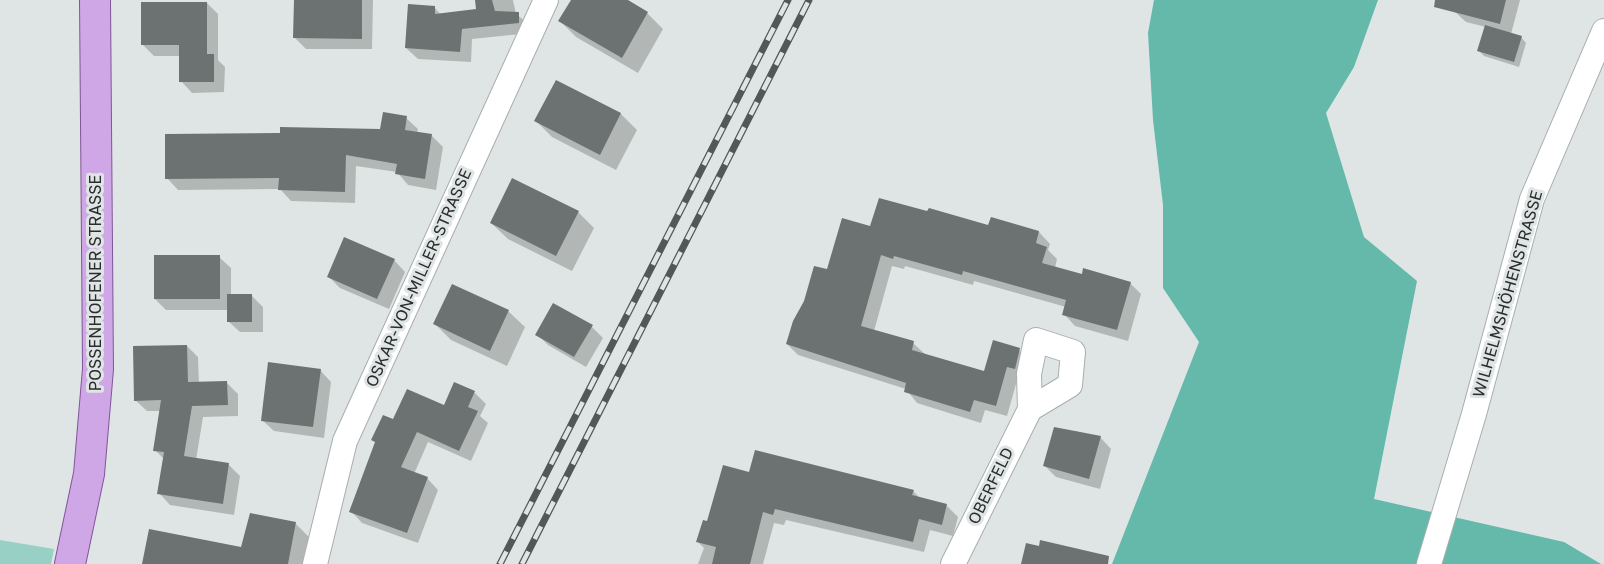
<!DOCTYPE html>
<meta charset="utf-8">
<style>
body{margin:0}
canvas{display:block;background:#dfe5e4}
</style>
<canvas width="1604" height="564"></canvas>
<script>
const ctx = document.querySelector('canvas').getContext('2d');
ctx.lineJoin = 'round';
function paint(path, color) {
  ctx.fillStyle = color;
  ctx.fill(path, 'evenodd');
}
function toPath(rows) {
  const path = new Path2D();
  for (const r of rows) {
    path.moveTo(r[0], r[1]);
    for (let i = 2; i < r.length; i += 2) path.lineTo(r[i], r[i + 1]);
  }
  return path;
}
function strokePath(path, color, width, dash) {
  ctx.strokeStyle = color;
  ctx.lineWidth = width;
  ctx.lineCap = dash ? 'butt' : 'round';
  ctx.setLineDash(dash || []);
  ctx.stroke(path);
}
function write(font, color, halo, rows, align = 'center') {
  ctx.font = font + ' "Golos Text",sans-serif';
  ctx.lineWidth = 6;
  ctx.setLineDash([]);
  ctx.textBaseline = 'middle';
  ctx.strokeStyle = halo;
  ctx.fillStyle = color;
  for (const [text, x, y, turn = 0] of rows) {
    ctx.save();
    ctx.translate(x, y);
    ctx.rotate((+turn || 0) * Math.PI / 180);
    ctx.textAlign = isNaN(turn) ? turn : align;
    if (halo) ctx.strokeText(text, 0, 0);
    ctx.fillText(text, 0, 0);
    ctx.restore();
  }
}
paint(toPath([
 [0,540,54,549,51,564,0,564]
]), '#99d0c5');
paint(toPath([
 [1154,0,1378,0,1354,67,1326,113,1364,237,1417,281,1374,499,1564,542,1601,564,1112,564,1199,342,1163,288,1163,205,1153,120,1148,33]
]), '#64b9aa');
paint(toPath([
 [295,0,373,0,372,49,306,49,294,37],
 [476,0,513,0,516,14,530,25,530,33,472,39,471,62,418,59,406,48,435,8,441,15,478,11],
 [572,0,625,0,647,13,663,29,638,73,576,37,560,21],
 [1457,0,1520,0,1511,34,1521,37,1526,43,1519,67,1484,56,1479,51,1486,27,1466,22,1454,11],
 [207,3,218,14,218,60,225,67,224,92,192,93,181,81,181,56,154,56,143,45],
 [557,82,621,114,637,130,616,170,552,137,536,121],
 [406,118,418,129,417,133,432,136,443,147,436,190,408,185,397,172,356,166,355,203,291,201,280,189,178,190,167,178,281,134,381,131],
 [578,212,594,228,572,271,508,239,491,223],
 [992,219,1039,232,1050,244,1048,250,1057,259,1055,268,1083,276,1130,283,1141,294,1128,341,1075,326,1064,314,1066,307,974,281,973,285,905,266,904,269,892,266,874,331,913,343,925,354,985,373,1019,350,1030,361,1018,377,1007,416,985,410,981,423,917,403,906,389,798,355,787,344,828,271,871,228,989,227],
 [219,257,231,268,231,296,252,296,263,307,263,332,240,332,228,321,229,310,166,310,155,299],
 [394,260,405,272,389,309,340,288,329,277],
 [453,286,508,311,525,327,507,366,451,340,435,324],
 [592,327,603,338,586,367,548,345,537,334],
 [187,346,198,357,199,383,227,383,238,394,238,416,203,417,196,460,229,465,240,476,234,515,170,505,159,493,164,459,155,450,161,411,147,411,135,400],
 [320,370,331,382,324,438,274,431,262,420],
 [455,384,475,393,486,404,480,416,488,423,471,461,428,442,414,474,427,478,438,490,418,543,362,523,351,511,394,421,445,407],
 [1075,431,1100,437,1111,449,1100,489,1056,477,1045,466],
 [750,474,913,491,921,499,947,506,958,517,953,536,930,530,924,552,786,520,784,525,774,523,763,564,698,564,704,548,698,542,708,523],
 [295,523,309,537,303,564,144,564,242,548]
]), '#0003');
paint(toPath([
 [294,0,362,0,362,39,293,38],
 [475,0,492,0,495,11,519,12,519,23,462,29,460,52,405,48,408,4,435,6,435,14,476,9],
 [571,0,628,0,648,12,622,58,558,21],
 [1435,0,1506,0,1500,24,1434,7],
 [141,2,207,2,207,54,214,54,214,82,179,82,179,45,141,45],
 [1485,25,1522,36,1514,62,1477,51],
 [556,80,621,113,600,155,534,121],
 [383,112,407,116,405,130,432,134,425,179,395,174,397,164,346,155,345,192,278,190,279,178,165,179,165,134,280,133,280,127,380,129],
 [512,178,579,211,556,256,490,223],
 [879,198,927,211,929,208,988,225,991,217,1039,231,1036,243,1047,247,1042,263,1082,274,1083,268,1131,282,1117,330,1062,315,1066,300,963,271,962,275,894,256,893,259,881,255,861,326,914,341,912,350,984,371,993,340,1020,348,1015,369,1007,367,996,406,974,400,970,412,904,392,906,383,786,344,793,321,804,301,814,266,827,269,842,218,870,226],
 [344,237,395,259,377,299,327,277],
 [154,255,220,255,220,299,154,299],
 [452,284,509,310,490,351,433,324],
 [227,294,252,294,252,322,227,322],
 [553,303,593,325,574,357,535,335],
 [187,345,188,382,227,381,228,405,192,406,184,456,229,463,223,504,157,494,164,452,153,451,161,400,134,401,133,346],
 [268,362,321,369,313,427,261,421],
 [454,382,475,391,468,407,478,411,459,451,417,432,401,467,428,477,407,533,349,512,375,442,371,440,383,415,393,419,407,389,444,405],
 [1054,427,1101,436,1089,479,1043,466],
 [755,450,914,490,912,495,947,504,942,525,919,519,913,542,775,509,773,515,763,512,750,564,712,564,716,547,696,542,703,520,707,521,723,465,749,472],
 [250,513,296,522,288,564,142,564,149,529,241,547],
 [1040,540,1109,556,1108,564,1021,564,1026,543,1039,546]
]), '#6c7271');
const minor = toPath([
 [315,564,345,441,546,0],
 [953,564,1030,409,1029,374,1036,340,1073,352,1070,385,1030,409],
 [1429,564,1474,414,1532,199,1604,31]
]);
const major = toPath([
 [70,564,89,474,98,369,95,0]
]);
strokePath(minor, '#a8aead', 26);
strokePath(major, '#81559a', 32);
strokePath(minor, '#fff', 24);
strokePath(major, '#cfa6e6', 30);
const rail = toPath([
 [500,564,788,0],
 [522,564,809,0]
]);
strokePath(rail, '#545757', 7);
strokePath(rail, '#dfe5e4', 4.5, [14]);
write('16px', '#2b2d2d', '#dfe5e4', [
 ["OSKAR-VON-MILLER-STRASSE",419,278,-66],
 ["POSSENHOFENER STRASSE",96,283,-90],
 ["WILHELMSHÖHENSTRASSE",1508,294,-74],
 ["OBERFELD",991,486,-64]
]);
</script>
